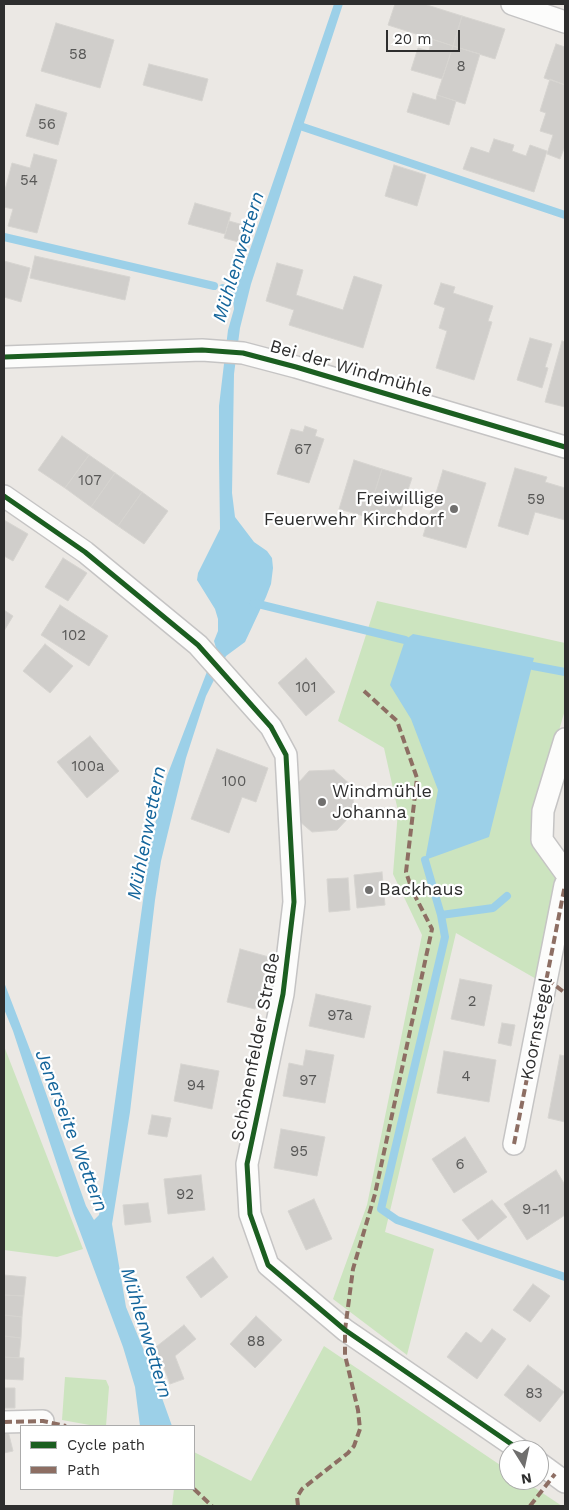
<!DOCTYPE html>
<meta charset="utf-8">
<style>
body{margin:0}
#map{position:relative;width:569px;height:1510px;overflow:hidden;background:#ebe8e4;font-family:"Work Sans",sans-serif}
canvas{display:block}
.frame{position:absolute;inset:0;border:5px solid #2e2e2e;pointer-events:none}
.legend{position:absolute;left:20px;top:1425px;width:175px;height:65px;box-sizing:border-box;background:#fff;border:1px solid #ababab;margin:0;padding:6px 9px;list-style:none;font-size:15px;color:#2e2e2e}
.legend li{display:flex;align-items:center;gap:10px;height:25px}
.legend b{width:25px;border:1px solid #ababab}
.north{position:absolute;left:499px;top:1440px;width:50px;height:50px;box-sizing:border-box;background:#fff;border:1px solid #ababab;border-radius:50%;rotate:170deg;font-size:14px;font-weight:700;line-height:20px;text-align:center;color:#2e2e2e}
.north::after{content:'';display:block;margin:auto;width:18px;height:22px;background:#706f6e;clip-path:polygon(50% 0,100% 100%,50% 72%,0 100%)}
.scale{position:absolute;left:386px;top:30px;width:74px;height:22px;box-sizing:border-box;border:2px solid #2e2e2e;border-top:0;padding-left:6px;font-size:15px;line-height:18px;white-space:nowrap;color:#2e2e2e;-webkit-text-stroke:4px #fff;paint-order:stroke}
</style>
<div id="map">
<canvas width="569" height="1510"></canvas>
<div class="frame"></div>
<ul class="legend">
<li><b style="height:6px;background:#1b5e20"></b>Cycle path</li>
<li><b style="height:6px;background:#8d6e63"></b>Path</li>
</ul>
<div class="north">N</div>
<div class="scale">20 m</div>
</div>
<script>
const ctx = document.querySelector('canvas').getContext('2d');
ctx.lineJoin = 'round';
function paint(path, color) {
  ctx.fillStyle = color;
  ctx.fill(path, 'evenodd');
}
function toPath(rows) {
  const path = new Path2D();
  for (const r of rows) {
    path.moveTo(r[0], r[1]);
    for (let i = 2; i < r.length; i += 2) path.lineTo(r[i], r[i + 1]);
  }
  return path;
}
function strokePath(path, color, width, dash) {
  ctx.strokeStyle = color;
  ctx.lineWidth = width;
  ctx.lineCap = dash ? 'butt' : 'round';
  ctx.setLineDash(dash || []);
  ctx.stroke(path);
}
function write(font, color, halo, rows, align = 'center') {
  ctx.font = font + ' "Work Sans",sans-serif';
  ctx.lineWidth = 4.5;
  ctx.setLineDash([]);
  ctx.textBaseline = 'middle';
  ctx.strokeStyle = halo;
  ctx.fillStyle = color;
  for (const [text, x, y, turn = 0] of rows) {
    ctx.save();
    ctx.translate(x, y);
    ctx.rotate((+turn || 0) * Math.PI / 180);
    ctx.textAlign = isNaN(turn) ? turn : align;
    if (halo) ctx.strokeText(text, 0, 0);
    ctx.fillText(text, 0, 0);
    ctx.restore();
  }
}
paint(toPath([
 [377,601,565,643,565,710,535,812,557,876,538,980,456,933,385,1232,434,1249,407,1355,333,1299,367,1205,422,935,393,874,398,811,384,748,338,721],
 [4,1046,83,1249,57,1257,4,1250],
 [324,1346,509,1471,509,1480,523,1480,562,1506,172,1506,174,1489,194,1489,194,1452,251,1481],
 [65,1377,106,1380,109,1387,106,1426,95,1426,62,1420]
]), '#cce4bf');
paint(toPath([
 [334,4,343,4,251,284,240,328,234,374,232,493,235,517,254,542,267,551,272,558,273,568,271,584,266,597,245,642,226,656,206,696,186,758,161,861,155,900,130,1112,112,1224,126,1307,152,1370,172,1426,140,1426,135,1387,123,1347,73,1213,13,1031,4,1009,4,982,37,1068,86,1206,94,1220,99,1215,104,1180,152,836,167,776,216,648,214,641,218,631,218,619,215,609,197,580,198,573,220,529,219,458,219,406,228,330,234,309,233,299],
 [413,634,534,658,489,837,425,860,438,790,411,719,390,685,405,640]
]), '#9cd0e8');
strokePath(toPath([
 [297,125,565,215],
 [4,237,214,286],
 [223,288,242,293],
 [254,603,405,640],
 [533,666,565,672],
 [425,860,441,915,493,908,507,896],
 [441,915,445,937,381,1209,397,1220,565,1277]
]), '#9cd0e8', 8);
const building = toPath([
 [395,4,424,4,462,16,453,46,388,25,395,4],
 [462,16,505,29,495,59,453,46,462,16],
 [56,23,114,40,100,88,41,71,56,23],
 [432,39,453,46,442,79,411,70,418,48,429,51,432,39],
 [556,44,565,47,565,85,544,78,556,44],
 [453,46,480,54,465,104,437,95,453,46],
 [149,64,208,79,202,101,143,85,149,64],
 [550,79,565,85,565,146,560,159,547,154,553,135,540,131,546,113,540,111,550,79],
 [413,93,436,100,437,95,456,101,449,125,407,112,413,93],
 [36,104,67,113,58,145,26,136,36,104],
 [494,139,514,145,512,151,526,156,530,145,547,151,534,192,463,169,471,147,489,153,494,139],
 [34,154,57,160,37,233,8,226,13,209,4,207,4,194,12,163,30,168,34,154],
 [394,165,426,175,417,206,385,196,394,165],
 [195,203,231,213,225,234,188,224,195,203],
 [229,221,247,226,242,243,224,238,229,221],
 [35,256,130,277,125,300,30,278,35,256],
 [4,261,30,268,21,302,4,297,4,261],
 [277,263,303,270,296,295,343,310,354,276,382,285,363,348,289,325,294,310,266,301,277,263],
 [441,283,455,287,453,293,493,306,488,321,492,322,474,380,436,368,447,331,439,328,445,308,434,304,441,283],
 [530,338,552,344,545,367,548,368,542,388,517,380,530,338],
 [562,341,565,342,565,407,545,402,562,341],
 [305,426,317,430,315,436,324,439,309,483,277,474,291,429,303,432,305,426],
 [62,436,89,455,65,488,38,470,62,436],
 [89,455,115,473,91,507,65,488,89,455],
 [354,460,382,469,367,517,339,509,354,460],
 [515,468,547,477,545,482,565,488,565,520,535,512,528,535,498,526,515,468],
 [382,469,412,478,396,526,367,517,382,469],
 [443,470,486,483,466,548,423,536,443,470],
 [115,473,142,492,118,526,91,507,115,473],
 [142,492,168,511,144,544,118,526,142,492],
 [4,520,28,534,13,561,4,556,4,520],
 [63,558,87,573,68,601,45,587,63,558],
 [60,605,108,636,89,666,41,635,60,605],
 [4,610,13,616,4,631,4,610],
 [45,644,73,666,50,693,23,671,45,644],
 [306,658,335,692,306,716,278,683,306,658],
 [90,736,119,771,87,798,57,762,90,736],
 [217,749,268,768,256,802,242,797,229,833,191,819,217,749],
 [334,770,352,786,354,812,337,830,312,832,292,815,291,791,309,771,334,770],
 [382,872,385,905,357,908,354,875,382,872],
 [348,878,350,910,329,912,327,879,348,878],
 [240,949,269,957,255,1009,227,1002,240,949],
 [460,979,492,985,484,1026,451,1019,460,979],
 [316,994,371,1006,364,1038,309,1026,316,994],
 [502,1023,515,1025,511,1046,498,1043,502,1023],
 [306,1050,334,1055,325,1103,283,1096,289,1063,303,1066,306,1050],
 [444,1051,496,1060,489,1102,437,1093,444,1051],
 [560,1055,565,1056,565,1122,548,1118,560,1055],
 [181,1064,219,1071,212,1109,174,1101,181,1064],
 [152,1115,171,1118,167,1137,148,1134,152,1115],
 [281,1129,325,1137,317,1176,274,1168,281,1129],
 [465,1137,487,1172,454,1193,432,1159,465,1137],
 [556,1170,565,1185,565,1215,527,1240,504,1204,556,1170],
 [201,1175,205,1210,168,1214,164,1179,201,1175],
 [314,1199,332,1239,306,1250,288,1211,314,1199],
 [492,1200,507,1217,478,1240,462,1220,492,1200],
 [148,1203,151,1222,125,1225,123,1205,148,1203],
 [213,1257,228,1277,201,1298,186,1277,213,1257],
 [4,1275,26,1277,24,1296,4,1295,4,1275],
 [533,1284,550,1296,530,1322,513,1310,533,1284],
 [4,1295,24,1296,22,1317,4,1315,4,1295],
 [4,1315,22,1317,21,1338,4,1336,4,1315],
 [256,1316,282,1340,255,1368,230,1344,256,1316],
 [184,1325,196,1339,175,1356,184,1379,170,1384,163,1365,152,1350,184,1325],
 [492,1329,506,1339,477,1379,447,1357,466,1332,481,1343,492,1329],
 [4,1336,21,1338,19,1358,4,1357,4,1336],
 [4,1357,24,1358,23,1380,4,1379,4,1357],
 [528,1365,564,1392,540,1422,504,1395,528,1365],
 [4,1388,15,1388,15,1408,4,1408,4,1388],
 [8,1431,13,1451,4,1453,4,1432,8,1431]
]);
paint(building, '#d0cecb');
strokePath(building, '#d6d4d0', 1);
const minor = toPath([
 [512,4,565,22],
 [4,357,202,350,243,353,296,367,565,447],
 [4,496,85,552,198,645,271,727,286,755,294,902,283,994,247,1164,250,1214,268,1265,345,1330,520,1450],
 [565,739,543,811,542,840,565,872],
 [514,1144,565,885],
 [4,1422,43,1421],
 [539,1463,565,1482]
]);
strokePath(minor, '#c5c4c4', 24);
strokePath(minor, '#fcfcfb', 21);
strokePath(toPath([
 [364,691,397,721,417,778,406,872,412,890],
 [547,979,565,993],
 [514,1144,565,885],
 [4,1422,43,1421,66,1426],
 [194,1489,212,1506],
 [298,1506,297,1497,302,1489,348,1453,354,1446,360,1429,358,1410,345,1355,345,1330,353,1269,375,1194,432,929,412,890,422,887],
 [530,1506,555,1474]
]), '#8d6e63', 4, [8, 4]);
strokePath(toPath([
 [4,357,202,350,243,353,296,367,565,447],
 [4,496,85,552,198,645,271,727,286,755,294,902,283,994,247,1164,250,1214,268,1265,345,1330,520,1450]
]), '#1b5e20', 5);
for (const [x, y, r, color] of [
 [454,509,5,"#706f6e"],
 [322,802,5,"#706f6e"],
 [369,890,5,"#706f6e"]
]) {
  const dot = new Path2D();
  dot.arc(x, y, r, 0, 2 * Math.PI);
  ctx.fillStyle = color;
  ctx.fill(dot);
  strokePath(dot, '#fff', 2);
}
write('15px', '#585857', null, [
 ["58",78,55],
 ["8",461,67],
 ["56",47,125],
 ["54",29,181],
 ["67",303,450],
 ["107",90,481],
 ["59",536,500],
 ["102",74,636],
 ["101",306,688],
 ["100a",88,767],
 ["100",234,782],
 ["2",472,1002],
 ["97a",340,1016],
 ["4",466,1077],
 ["97",308,1081],
 ["94",196,1086],
 ["95",299,1152],
 ["6",460,1165],
 ["92",185,1195],
 ["9-11",536,1210],
 ["88",256,1342],
 ["83",534,1394]
]);
write('18px', '#2e2e2e', '#fff', [
 ["Bei der Windmühle",351,369,16],
 ["Koornstegel",537,1029,-79],
 ["Schönenfelder Straße",256,1047,-79]
]);
write('18px', '#2e2e2e', '#fff', [
 ["Freiwillige",444,499,"right"],
 ["Feuerwehr Kirchdorf",444,520,"right"],
 ["Windmühle",332,792],
 ["Johanna",332,813],
 ["Backhaus",379,890]
], 'left');
write('italic 19px', '#14659b', '#fff', [
 ["Mühlenwettern",239,257,-73],
 ["Mühlenwettern",147,833,-79],
 ["Jenerseite Wettern",71,1131,69],
 ["Mühlenwettern",146,1333,73]
]);
</script>
